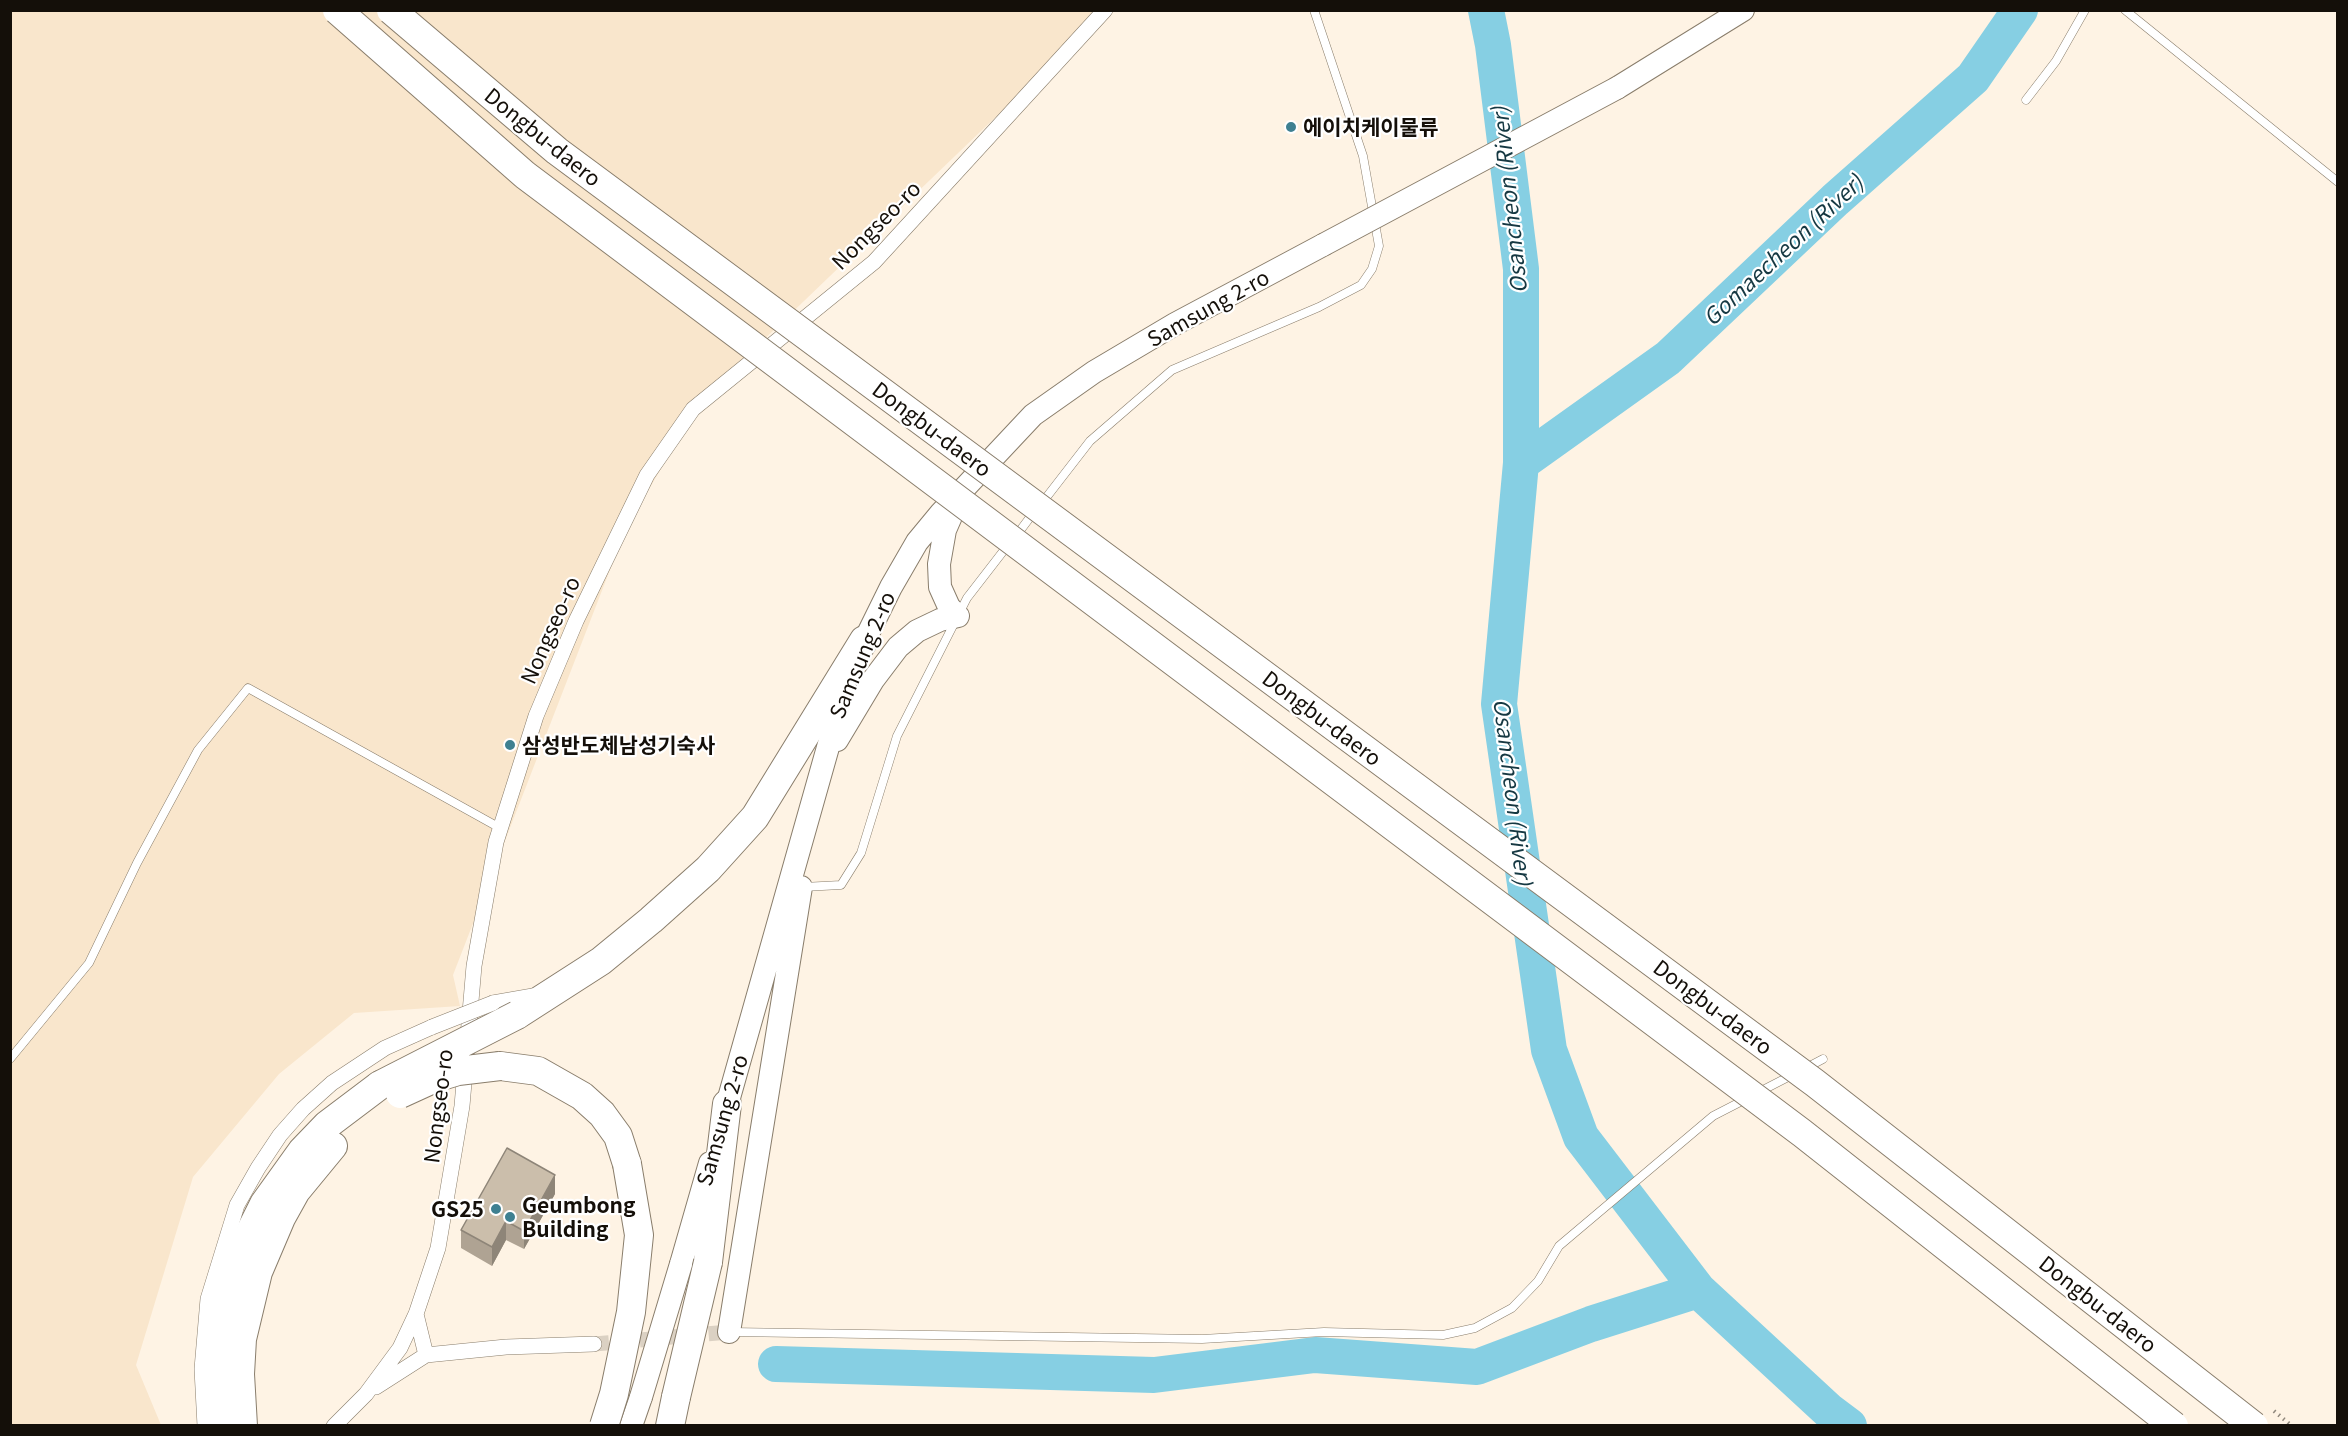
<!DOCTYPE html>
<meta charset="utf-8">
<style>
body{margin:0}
#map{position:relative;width:2348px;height:1436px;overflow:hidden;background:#fef3e4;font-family:Georgia,serif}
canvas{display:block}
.frame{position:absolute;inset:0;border:12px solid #140f09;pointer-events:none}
</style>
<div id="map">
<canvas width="2348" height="1436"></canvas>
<div class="frame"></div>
</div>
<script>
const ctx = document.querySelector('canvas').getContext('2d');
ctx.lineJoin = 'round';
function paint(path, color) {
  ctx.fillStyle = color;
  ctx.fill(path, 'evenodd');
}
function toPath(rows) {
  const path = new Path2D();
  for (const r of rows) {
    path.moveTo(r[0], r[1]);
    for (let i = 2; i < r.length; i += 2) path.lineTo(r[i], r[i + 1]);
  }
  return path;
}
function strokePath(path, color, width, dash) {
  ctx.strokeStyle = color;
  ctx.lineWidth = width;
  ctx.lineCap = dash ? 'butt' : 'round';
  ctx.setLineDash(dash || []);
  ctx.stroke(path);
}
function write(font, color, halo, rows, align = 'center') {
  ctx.font = font + ' Georgia,"Noto Sans KR",serif';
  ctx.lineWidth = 4.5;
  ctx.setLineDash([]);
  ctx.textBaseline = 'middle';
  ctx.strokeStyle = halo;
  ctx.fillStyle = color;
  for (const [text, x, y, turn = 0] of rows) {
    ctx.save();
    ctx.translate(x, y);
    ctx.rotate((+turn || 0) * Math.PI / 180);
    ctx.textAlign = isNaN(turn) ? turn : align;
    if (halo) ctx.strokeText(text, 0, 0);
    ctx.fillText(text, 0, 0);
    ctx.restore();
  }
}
paint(toPath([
 [10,11,1093,11,1031,83,703,398,627,526,453,975,460,1006,354,1013,279,1074,193,1177,136,1365,161,1425,11,1425]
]), '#f9e6cc');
strokePath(toPath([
 [1486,10,1493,45,1521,269,1521,463,1499,704,1549,1050,1581,1137,1698,1290,1829,1411,1849,1426],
 [1521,463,1668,358,1835,200,1973,78,2020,10],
 [776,1364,1154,1375,1315,1355,1477,1367,1591,1324,1698,1290]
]), '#86cfe3', 36);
strokePath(toPath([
 [594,1344,729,1332]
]), '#dbd1c3', 15, [15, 8]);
const lane = toPath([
 [2125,10,2338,182],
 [2026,100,2056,61,2085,10],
 [1042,503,1090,441,1172,370,1319,307,1361,285,1372,269,1379,246,1363,156,1314,10],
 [1016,536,1034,512],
 [803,887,841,885,861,853,897,736,967,598,1008,545],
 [10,1059,89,963,137,863,198,750,248,688,500,828],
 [1804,1069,1823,1059],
 [1759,1092,1794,1074],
 [731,1332,1202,1339,1324,1332,1443,1335,1475,1328,1512,1308,1538,1281,1559,1246,1713,1116,1746,1099]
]);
const street = toPath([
 [493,1003,533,996],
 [416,1314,426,1355],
 [376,1387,426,1355,506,1347,594,1344],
 [205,1426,202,1369,208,1299,237,1205,258,1168,280,1135,303,1109,332,1083,385,1048,432,1027],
 [334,1426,366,1394,400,1348,416,1314,438,1248,462,1106,474,966,496,842,536,716,576,621,647,475,693,409,874,262,1105,10]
]);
const secondary = toPath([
 [1617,88,1743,10],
 [857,656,891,587,917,542,941,513,1033,415,1094,372,1175,324,1323,245],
 [837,740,873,680,898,647,917,631,940,620,958,616,949,607,940,587,939,564,945,530,955,507],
 [723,1119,845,687],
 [681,1264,710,1163],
 [729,1332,801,887],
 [631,1426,641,1397]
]);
const highway = toPath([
 [517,1015,601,961,651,920,708,869,755,817,864,640],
 [500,1066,538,1071,582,1096,602,1114,618,1136,627,1164],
 [708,1262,727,1104],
 [221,1426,219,1376,225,1308,237,1266,251,1230,264,1204,302,1151,327,1125,380,1085],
 [243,1426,240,1374,242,1339,258,1272,281,1218,296,1191,333,1146],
 [670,1426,676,1397]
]);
strokePath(lane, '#897d6b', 9);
strokePath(street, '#897d6b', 16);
strokePath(secondary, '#897d6b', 24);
strokePath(highway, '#897d6b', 30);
strokePath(toPath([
 [2274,1411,2292,1426]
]), '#90887d', 4, [1.5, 4.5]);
strokePath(lane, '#fff', 8);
strokePath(street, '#fff', 15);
strokePath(secondary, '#fff', 22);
strokePath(highway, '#fff', 28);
const streetBridge = toPath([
 [432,1027,493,1003]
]);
const secondaryBridge = toPath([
 [1323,245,1617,88],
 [641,1397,681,1264]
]);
const highwayBridge = toPath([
 [337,10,525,175,1802,1133,2174,1426],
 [391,10,557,151,1815,1083,2254,1426],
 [380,1085,517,1015],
 [400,1094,435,1078,458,1071,500,1066],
 [676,1397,708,1262],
 [604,1426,614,1394,631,1312,639,1235,627,1164]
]);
strokePath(streetBridge, '#897d6b', 16, []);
strokePath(secondaryBridge, '#897d6b', 24, []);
strokePath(highwayBridge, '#897d6b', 30, []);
strokePath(streetBridge, '#fff', 15);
strokePath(secondaryBridge, '#fff', 22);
strokePath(highwayBridge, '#fff', 28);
paint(toPath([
 [555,1194,524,1249,506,1240,492,1266,461,1248,461,1230]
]), '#afa393');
paint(toPath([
 [555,1175,555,1194,524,1249,524,1231],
 [506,1221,506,1240,492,1266,492,1247]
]), '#8e8578');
const building = toPath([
 [507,1148,555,1175,524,1231,506,1221,492,1247,461,1230,507,1148]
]);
paint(building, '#cbbeab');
strokePath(building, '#8e8578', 1.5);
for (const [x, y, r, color] of [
 [1291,127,6,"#3e8091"],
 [510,745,6,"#3e8091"],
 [496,1209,6,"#3e8091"],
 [510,1217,6,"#3e8091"]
]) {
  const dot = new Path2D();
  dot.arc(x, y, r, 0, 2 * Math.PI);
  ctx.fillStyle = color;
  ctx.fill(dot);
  strokePath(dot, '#fff', 2);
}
write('bold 21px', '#140f09', '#fff', [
 ["에이치케이물류",1303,127],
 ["삼성반도체남성기숙사",522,745],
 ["Geumbong",522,1205],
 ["Building",522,1229],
 ["GS25",484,1209,"right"]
], 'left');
write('21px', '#140f09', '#fff', [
 ["Dongbu-daero",543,137,39],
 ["Nongseo-ro",876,225,-45],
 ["Samsung 2-ro",1208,308,-29],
 ["Dongbu-daero",932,429,37],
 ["Nongseo-ro",550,630,-66],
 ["Samsung 2-ro",862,655,-67],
 ["Dongbu-daero",1322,718,37],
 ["Dongbu-daero",1713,1007,37],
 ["Nongseo-ro",438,1106,-83],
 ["Samsung 2-ro",722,1120,-74],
 ["Dongbu-daero",2098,1304,38]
]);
write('italic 22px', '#153842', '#fff', [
 ["Osancheon (River)",1509,200,-96],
 ["Gomaecheon (River)",1783,250,-43],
 ["Osancheon (River)",1513,792,83]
]);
</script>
